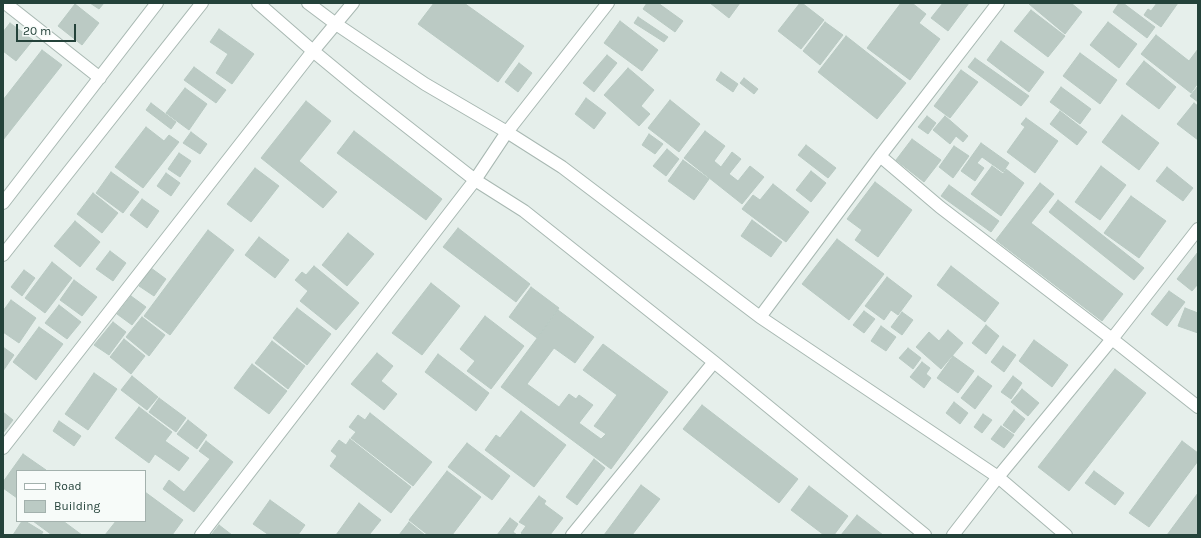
<!DOCTYPE html>
<style>
body{margin:0}
#map{position:relative;width:1201px;height:538px;overflow:hidden;background:#e6efeb;font-family:Karla,sans-serif}
canvas{display:block}
.frame{position:absolute;inset:0;border:4px solid #24423a;pointer-events:none}
.legend{position:absolute;left:16px;top:470px;width:130px;height:52px;box-sizing:border-box;background:#f7fbf9;border:1px solid #a3b1ad;margin:0;padding:5px 7px;list-style:none;font-size:12px;color:#24423a}
.legend li{display:flex;align-items:center;gap:8px;height:20px}
.legend b{width:20px;border:1px solid #a3b1ad}
.scale{position:absolute;left:16px;top:24px;width:60px;height:18px;box-sizing:border-box;border:2px solid #24423a;border-top:0;padding-left:5px;font-size:12px;line-height:14px;white-space:nowrap;color:#24423a;-webkit-text-stroke:3px #f7fbf9;paint-order:stroke}
</style>
<div id="map">
<canvas width="1201" height="538"></canvas>
<div class="frame"></div>
<ul class="legend">
<li><b style="height:5px;background:#fff"></b>Road</li>
<li><b style="height:11px;background:#bbcac4"></b>Building</li>
</ul>
<div class="scale">20 m</div>
</div>
<script>
const ctx = document.querySelector('canvas').getContext('2d');
ctx.lineJoin = 'round';
function paint(path, color) {
  ctx.fillStyle = color;
  ctx.fill(path, 'evenodd');
}
function toPath(rows) {
  const path = new Path2D();
  for (const r of rows) {
    path.moveTo(r[0], r[1]);
    for (let i = 2; i < r.length; i += 2) path.lineTo(r[i], r[i + 1]);
  }
  return path;
}
function strokePath(path, color, width, dash) {
  ctx.strokeStyle = color;
  ctx.lineWidth = width;
  ctx.lineCap = dash ? 'butt' : 'round';
  ctx.setLineDash(dash || []);
  ctx.stroke(path);
}
const building = toPath([
 [90,3,104,3,99,9,90,3],
 [434,3,464,3,524,46,498,82,418,24,434,3],
 [647,3,658,3,683,21,675,32,643,9,647,3],
 [710,3,740,3,729,18,710,3],
 [800,3,802,3,824,20,801,49,778,31,800,3],
 [901,3,912,3,926,14,919,23,940,39,910,80,867,48,901,3],
 [943,3,969,3,948,31,931,18,943,3],
 [1030,3,1071,3,1082,12,1065,34,1029,4,1030,3],
 [1119,3,1123,3,1155,27,1147,38,1113,12,1119,3],
 [1157,3,1178,3,1161,27,1144,15,1148,9,1151,11,1157,3],
 [75,4,99,23,82,45,58,26,75,4],
 [1031,10,1065,36,1048,57,1014,31,1031,10],
 [638,17,668,37,664,42,634,23,638,17],
 [620,21,658,50,642,71,604,43,620,21],
 [825,22,843,35,820,65,803,51,825,22],
 [1108,22,1137,44,1119,68,1090,45,1108,22],
 [10,23,33,40,16,61,3,51,3,32,10,23],
 [219,29,254,54,232,84,216,73,228,54,210,42,219,29],
 [1156,35,1189,61,1198,49,1198,83,1191,93,1141,54,1156,35],
 [846,36,906,83,877,119,818,72,846,36],
 [1001,41,1044,72,1029,92,987,60,1001,41],
 [42,50,62,65,3,140,3,100,42,50],
 [1080,53,1117,80,1100,104,1063,76,1080,53],
 [607,55,617,63,594,92,583,83,607,55],
 [975,58,1029,96,1021,106,968,67,975,58],
 [1144,61,1176,87,1159,109,1126,84,1144,61],
 [519,63,532,73,518,92,505,82,519,63],
 [194,67,226,90,216,103,184,80,194,67],
 [628,68,654,90,641,106,650,114,639,126,604,95,628,68],
 [961,70,978,82,950,118,934,106,961,70],
 [721,72,738,84,733,92,716,80,721,72],
 [744,78,758,89,754,94,740,83,744,78],
 [1198,86,1198,102,1190,96,1198,86],
 [1061,87,1091,109,1080,124,1050,102,1061,87],
 [185,88,207,104,189,130,166,113,185,88],
 [586,98,606,113,594,129,575,114,586,98],
 [670,100,700,124,679,152,648,128,670,100],
 [306,101,331,121,299,161,337,192,323,208,261,158,306,101],
 [151,103,176,122,171,129,146,110,151,103],
 [1194,103,1198,106,1198,140,1177,124,1194,103],
 [1060,111,1087,132,1077,145,1050,124,1060,111],
 [1122,115,1159,143,1139,170,1102,142,1122,115],
 [927,116,936,123,928,134,918,127,927,116],
 [945,116,968,136,963,142,956,136,950,144,933,130,945,116],
 [1026,118,1058,141,1035,173,1007,152,1025,127,1021,124,1026,118],
 [146,127,164,141,169,135,179,142,143,188,115,167,146,127],
 [354,131,442,199,426,220,337,153,354,131],
 [705,131,725,146,714,161,721,167,732,152,741,159,729,174,738,181,750,166,764,177,742,204,684,158,705,131],
 [191,132,207,144,200,154,183,143,191,132],
 [649,134,663,144,655,154,642,145,649,134],
 [912,139,941,160,924,182,896,160,912,139],
 [981,143,1009,163,1003,172,982,157,977,163,984,168,975,181,961,171,981,143],
 [806,145,836,168,828,178,798,155,806,145],
 [954,146,969,156,953,178,939,167,954,146],
 [667,149,679,159,666,176,653,166,667,149],
 [179,153,191,161,180,177,168,169,179,153],
 [683,160,709,179,694,200,668,181,683,160],
 [992,166,1003,174,1006,169,1024,183,1001,216,971,194,992,166],
 [1101,166,1126,185,1100,220,1075,202,1101,166],
 [1167,167,1193,188,1183,201,1156,181,1167,167],
 [255,168,279,186,251,222,227,204,255,168],
 [811,171,826,183,811,202,796,190,811,171],
 [111,172,139,192,123,213,96,193,111,172],
 [166,173,180,183,171,196,157,186,166,173],
 [875,182,912,210,878,257,855,240,862,230,847,219,875,182],
 [1040,183,1054,194,1031,223,1123,294,1102,321,996,240,1040,183],
 [773,184,809,212,786,242,742,209,753,195,760,200,773,184],
 [949,185,999,221,991,232,941,196,949,185],
 [93,193,118,213,102,233,77,214,93,193],
 [1131,196,1166,221,1139,258,1104,233,1131,196],
 [142,199,159,211,147,228,130,215,142,199],
 [1058,200,1144,268,1134,280,1049,212,1058,200],
 [752,220,782,242,771,257,741,236,752,220],
 [75,221,100,242,80,267,54,246,75,221],
 [458,228,530,284,516,302,443,247,458,228],
 [208,230,234,250,170,335,144,316,208,230],
 [348,233,374,254,347,286,322,265,348,233],
 [259,237,289,260,275,278,245,255,259,237],
 [837,239,884,274,849,320,802,284,837,239],
 [110,251,126,263,113,281,96,269,110,251],
 [1198,252,1198,284,1192,291,1177,279,1198,252],
 [52,262,72,278,45,313,25,298,52,262],
 [314,266,359,303,336,330,300,301,308,291,295,280,302,272,306,275,314,266],
 [951,266,999,303,985,322,937,285,951,266],
 [151,268,166,279,154,296,139,286,151,268],
 [24,270,35,278,22,296,11,287,24,270],
 [887,277,912,296,898,315,891,310,884,320,865,306,887,277],
 [74,280,97,297,82,316,60,300,74,280],
 [431,283,460,306,422,355,392,333,431,283],
 [531,287,559,308,537,338,509,317,531,287],
 [1169,291,1185,302,1167,326,1151,314,1169,291],
 [131,296,146,307,132,325,117,314,131,296],
 [11,300,36,318,19,343,3,332,3,311,11,300],
 [59,305,81,322,67,339,45,323,59,305],
 [297,308,331,334,307,365,273,338,297,308],
 [1185,308,1198,313,1198,333,1178,326,1185,308],
 [558,310,594,337,575,363,554,348,527,384,559,407,569,394,576,399,579,395,593,405,579,423,601,439,606,434,594,426,617,395,583,370,603,344,668,392,611,469,501,387,558,310],
 [864,311,875,319,864,333,853,325,864,311],
 [902,312,913,320,902,335,891,327,902,312],
 [485,316,524,346,491,389,467,371,475,361,460,349,485,316],
 [142,317,165,335,149,356,126,337,142,317],
 [113,322,126,332,109,355,94,345,113,322],
 [986,325,999,336,986,354,972,343,986,325],
 [881,326,896,337,886,351,871,341,881,326],
 [39,327,63,344,36,380,13,362,39,327],
 [948,330,963,343,941,369,916,347,929,332,939,341,948,330],
 [124,339,145,356,131,374,110,357,124,339],
 [1034,340,1068,365,1052,387,1019,361,1034,340],
 [272,341,305,366,288,389,255,363,272,341],
 [1003,346,1016,355,1004,372,991,362,1003,346],
 [3,347,14,355,3,371,3,347],
 [908,348,921,358,913,369,899,358,908,348],
 [377,353,393,366,381,381,397,394,384,410,351,384,377,353],
 [438,354,489,393,476,411,425,372,438,354],
 [953,356,974,371,958,393,937,378,953,356],
 [922,362,930,368,926,374,931,378,924,388,910,377,922,362],
 [252,364,287,391,269,414,234,388,252,364],
 [1115,369,1146,393,1069,491,1038,467,1115,369],
 [94,373,117,389,88,430,65,414,94,373],
 [132,376,158,397,147,410,121,390,132,376],
 [978,376,992,386,975,409,961,398,978,376],
 [1013,376,1022,383,1011,399,1001,392,1013,376],
 [1022,389,1039,403,1028,416,1011,402,1022,389],
 [159,398,186,418,176,432,149,412,159,398],
 [954,402,968,413,960,424,946,413,954,402],
 [702,405,798,479,779,503,683,429,702,405],
 [139,407,172,432,165,441,189,458,179,471,155,454,149,463,115,438,139,407],
 [1014,410,1025,419,1014,433,1003,425,1014,410],
 [521,411,566,445,534,487,485,450,496,435,500,438,521,411],
 [3,412,13,420,3,433,3,412],
 [370,413,432,462,413,486,351,438,356,432,349,427,358,415,365,420,370,413],
 [983,414,992,420,982,433,974,427,983,414],
 [188,420,207,435,197,449,177,434,188,420],
 [59,421,81,436,74,446,53,431,59,421],
 [1001,426,1014,435,1004,448,991,439,1001,426],
 [350,439,411,487,391,513,330,466,337,456,331,451,339,440,346,445,350,439],
 [206,441,233,462,194,512,163,489,169,480,184,492,210,459,199,451,206,441],
 [1182,441,1198,453,1198,461,1149,527,1129,513,1182,441],
 [467,443,510,476,492,500,448,467,467,443],
 [23,454,46,470,17,471,17,498,3,488,3,482,23,454],
 [594,459,605,468,577,505,566,497,594,459],
 [447,471,481,497,452,535,428,535,409,520,447,471],
 [1094,471,1124,493,1115,505,1085,483,1094,471],
 [641,485,660,499,632,535,604,535,641,485],
 [809,486,848,516,834,535,824,535,791,510,809,486],
 [145,492,183,520,172,535,105,535,116,521,145,521,145,492],
 [1198,493,1198,535,1167,535,1198,493],
 [539,496,546,501,544,504,563,518,550,535,524,535,521,533,526,526,519,522,539,496],
 [270,500,305,525,298,535,269,535,253,524,270,500],
 [359,503,381,520,369,535,336,535,359,503],
 [857,515,883,535,841,535,857,515],
 [510,518,518,524,513,532,517,535,497,535,510,518],
 [22,521,25,521,43,532,41,535,13,535,22,521],
 [33,521,63,521,82,535,52,535,33,521],
 [409,522,425,535,399,535,409,522],
 [219,525,232,535,211,535,219,525]
]);
paint(building, '#bbcac4');
strokePath(building, '#b8c9c2', 1);
const minor = toPath([
 [5,3,100,78],
 [258,3,313,51,359,89,475,180,524,211,714,362,925,535],
 [308,3,336,24,425,84,507,132,562,167,760,317,998,477,1066,535],
 [880,156,940,207,1112,339,1198,407],
 [3,203,157,3],
 [3,255,202,3],
 [760,317,880,156,998,3],
 [3,448,313,51,353,3],
 [201,535,475,180,507,132,608,3],
 [572,535,714,362],
 [953,535,998,477,1112,339,1198,229]
]);
strokePath(minor, '#a8b8b2', 14);
strokePath(minor, '#fff', 12);
</script>
